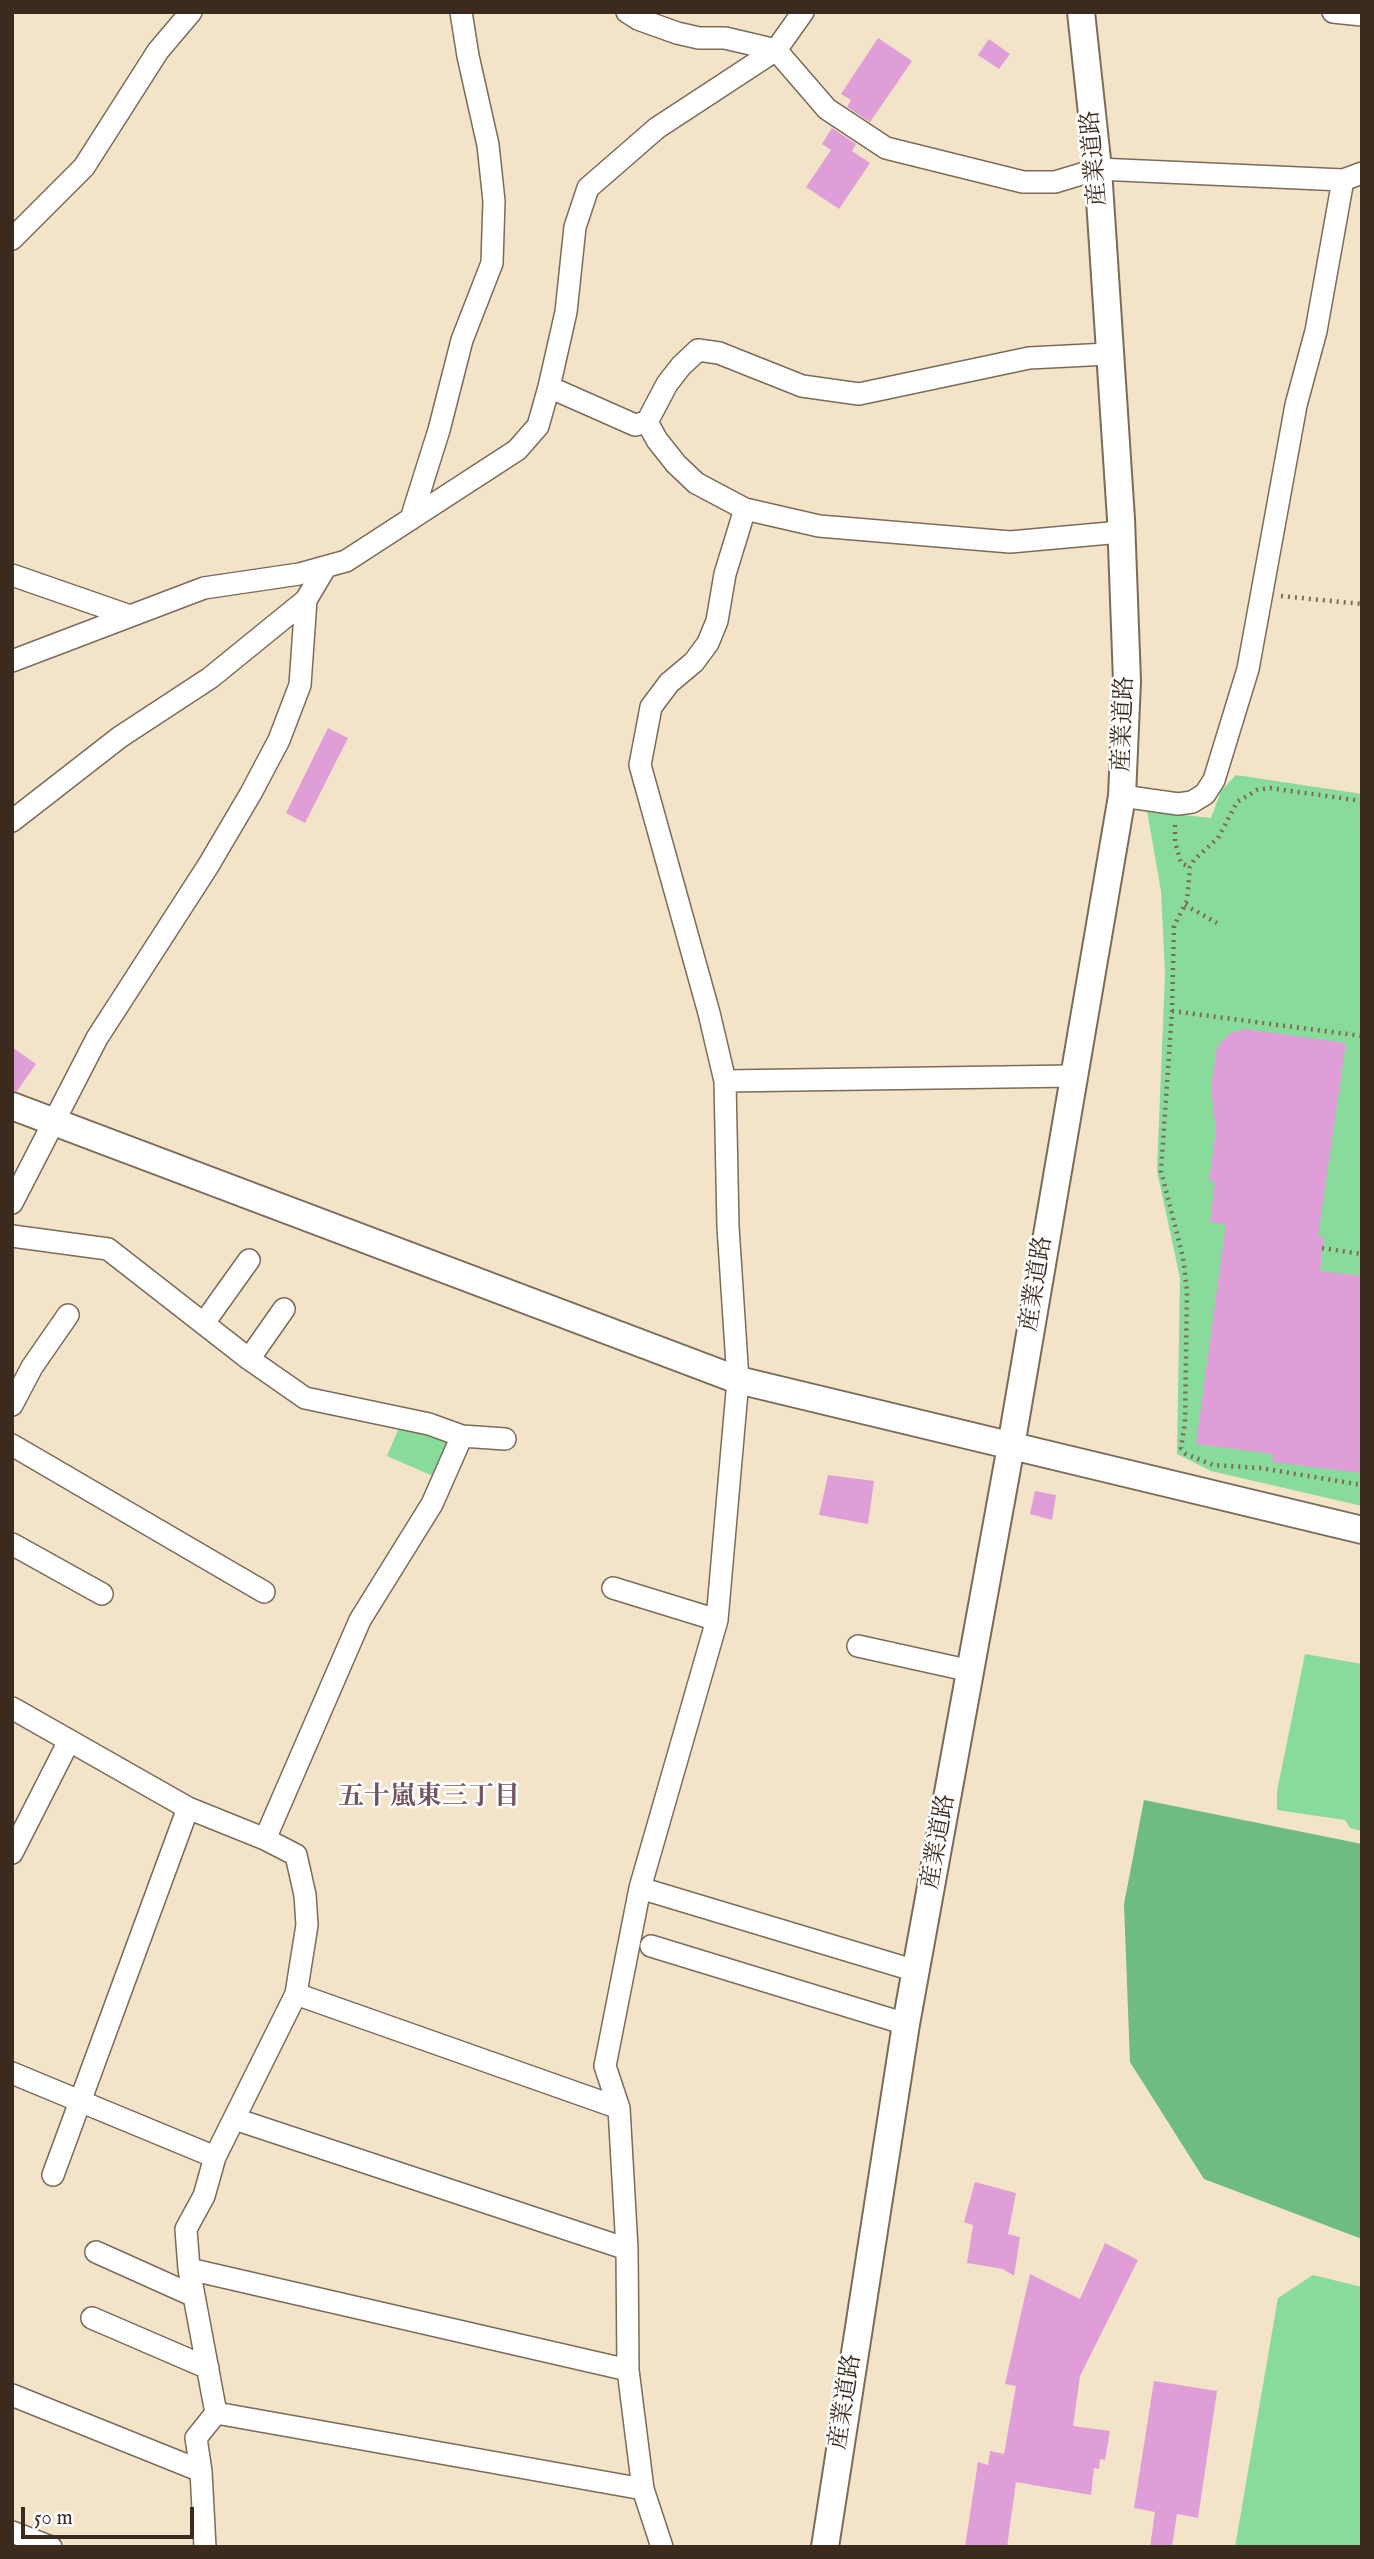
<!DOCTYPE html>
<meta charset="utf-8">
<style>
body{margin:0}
#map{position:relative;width:1374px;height:2559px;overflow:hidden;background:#f3e3c8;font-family:"IM FELL English",serif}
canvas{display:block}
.frame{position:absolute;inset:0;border:14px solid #3b2a1e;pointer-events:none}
.scale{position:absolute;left:21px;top:2507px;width:173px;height:32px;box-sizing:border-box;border:4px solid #3b2a1e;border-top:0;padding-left:9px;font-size:21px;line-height:24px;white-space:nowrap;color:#3b2a1e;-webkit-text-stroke:5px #fff;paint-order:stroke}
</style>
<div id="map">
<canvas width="1374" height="2559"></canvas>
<div class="frame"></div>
<div class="scale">50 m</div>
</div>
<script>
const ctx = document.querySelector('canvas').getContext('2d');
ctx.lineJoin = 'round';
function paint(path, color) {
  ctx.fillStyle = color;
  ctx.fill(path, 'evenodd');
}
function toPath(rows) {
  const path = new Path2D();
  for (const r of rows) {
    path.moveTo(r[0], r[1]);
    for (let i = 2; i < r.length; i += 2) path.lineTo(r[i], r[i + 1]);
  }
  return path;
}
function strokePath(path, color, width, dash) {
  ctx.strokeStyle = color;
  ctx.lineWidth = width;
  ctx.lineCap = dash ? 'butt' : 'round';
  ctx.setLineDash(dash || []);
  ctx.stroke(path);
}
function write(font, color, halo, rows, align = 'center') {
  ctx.font = font + ' "IM FELL English","Noto Serif JP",serif';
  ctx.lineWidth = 5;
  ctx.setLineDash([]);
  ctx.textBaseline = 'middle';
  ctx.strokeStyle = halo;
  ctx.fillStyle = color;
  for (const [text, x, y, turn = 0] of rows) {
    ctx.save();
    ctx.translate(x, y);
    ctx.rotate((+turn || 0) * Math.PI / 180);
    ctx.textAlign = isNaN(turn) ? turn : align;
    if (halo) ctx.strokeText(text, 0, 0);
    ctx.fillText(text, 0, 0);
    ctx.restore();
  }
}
paint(toPath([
 [1236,775,1362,794,1362,1506,1211,1471,1177,1454,1180,1278,1157,1171,1165,974,1161,891,1147,811,1211,818,1221,791],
 [401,1423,441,1432,449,1443,433,1476,387,1456],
 [1305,1654,1362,1664,1362,1831,1350,1828,1345,1820,1277,1810,1277,1791],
 [1313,2275,1362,2287,1362,2547,1235,2547,1278,2298]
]), '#89db9b');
paint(toPath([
 [1144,1800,1362,1844,1362,2239,1204,2179,1130,2062,1124,1904]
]), '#6ebb83');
paint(toPath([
 [878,38,912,61,870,122,847,107,851,100,841,94],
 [989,39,1010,54,999,69,978,55],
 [832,128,856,144,852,151,870,163,839,209,806,187,831,150,822,144],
 [328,728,348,738,305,823,286,813],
 [1245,1029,1346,1043,1318,1236,1324,1237,1320,1271,1362,1276,1362,1473,1272,1462,1273,1454,1196,1444,1226,1224,1210,1222,1215,1182,1209,1181,1216,1131,1211,1088,1217,1047,1230,1033],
 [12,1047,36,1064,17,1091,12,1091],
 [828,1475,874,1481,868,1524,819,1515],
 [1035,1491,1056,1495,1052,1520,1030,1514],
 [975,2182,1016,2193,1008,2234,1020,2237,1014,2276,1003,2269,967,2263,973,2225,964,2222],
 [1105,2243,1138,2260,1080,2376,1073,2426,1110,2431,1105,2460,1100,2459,1099,2469,1094,2468,1091,2495,1016,2482,1007,2547,965,2547,978,2462,988,2465,990,2451,1004,2454,1016,2386,1005,2384,1030,2274,1080,2299],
 [1154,2381,1217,2391,1198,2518,1177,2514,1172,2547,1150,2547,1155,2512,1134,2508]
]), '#df9ed7');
const minor = toPath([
 [627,12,638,19,677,33,699,38,725,38,776,50,827,109,886,148,1023,182,1055,182,1098,169,1343,180,1362,173],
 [1333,12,1362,15],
 [12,239,84,167,158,51,191,12],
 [549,387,635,425,647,422,667,384,681,366,698,350,719,353,802,386,859,394,1029,358,1108,354],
 [647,422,657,440,676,464,696,483,745,509,819,526,1010,542,1121,532],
 [411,519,439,430,462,340,492,263,494,201,488,145,468,56,461,12],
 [12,575,130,616],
 [12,661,204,588,299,574,346,561,517,450,538,426,549,387,566,312,575,227,588,188,657,128,776,50,803,12],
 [1122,796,1178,804,1192,802,1205,794,1214,780,1248,669,1296,405,1316,331,1343,180],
 [12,821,120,737,210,678,306,600],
 [725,1081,1073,1076],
 [12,1203,97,1038,208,866,251,793,279,740,300,685,306,600,325,568],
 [12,1236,108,1249,249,1359,305,1398,429,1424,462,1436,505,1439],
 [204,1323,249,1260],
 [249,1359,284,1309],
 [12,1405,32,1367,68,1315],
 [12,1445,264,1592],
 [12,1544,102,1594],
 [613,1588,717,1620],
 [858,1646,971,1671],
 [12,1708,188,1808,265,1839,296,1855,305,1895,307,1925,296,1994,215,2157,204,2196,186,2229,189,2269,628,2370],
 [265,1839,360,1620,432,1504,462,1436],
 [12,1853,69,1741],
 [640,1888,916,1971],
 [651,1946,906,2024],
 [296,1994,619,2108],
 [12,2073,215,2157],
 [235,2119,627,2249],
 [53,2175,188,1808],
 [96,2252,194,2296],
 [189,2269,216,2413,643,2489],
 [92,2318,208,2368],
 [12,2395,201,2471],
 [12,2532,51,2547],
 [205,2547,201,2471,196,2438,216,2413],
 [662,2547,643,2489,628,2370,627,2249,619,2108,605,2066,640,1888,717,1620,738,1380,728,1227,725,1081,709,1013,640,765,651,707,669,683,694,662,708,643,717,621,725,574,745,509]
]);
const tertiary = toPath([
 [12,1106,738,1380,1362,1530],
 [825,2547,906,2024,1011,1446,1122,796,1127,681,1121,519,1098,169,1081,12]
]);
strokePath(minor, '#7b6b5a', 24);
strokePath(tertiary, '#7b6b5a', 30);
strokePath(toPath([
 [1281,596,1362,604],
 [1362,801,1270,788,1257,790,1237,802,1218,838,1194,860,1190,867,1187,901,1174,926,1172,1011,1161,1171,1183,1257,1187,1291,1185,1422,1181,1448,1186,1454,1213,1465,1260,1468,1362,1485],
 [1175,825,1175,842,1181,863,1190,867],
 [1185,905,1217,923],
 [1172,1011,1362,1036],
 [1322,1248,1362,1254]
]), '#7b6b5a', 4.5, [2, 5]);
strokePath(minor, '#fff', 21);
strokePath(tertiary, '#fff', 26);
write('24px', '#3b2a1e', '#fff', [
 ["産業道路",1096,158,-95],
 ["産業道路",1125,724,-88],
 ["産業道路",1038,1284,-81],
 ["産業道路",940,1842,-80],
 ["産業道路",847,2402,-81]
]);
write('bold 26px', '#74535f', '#fff', [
 ["五十嵐東三丁目",429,1799]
]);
</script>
